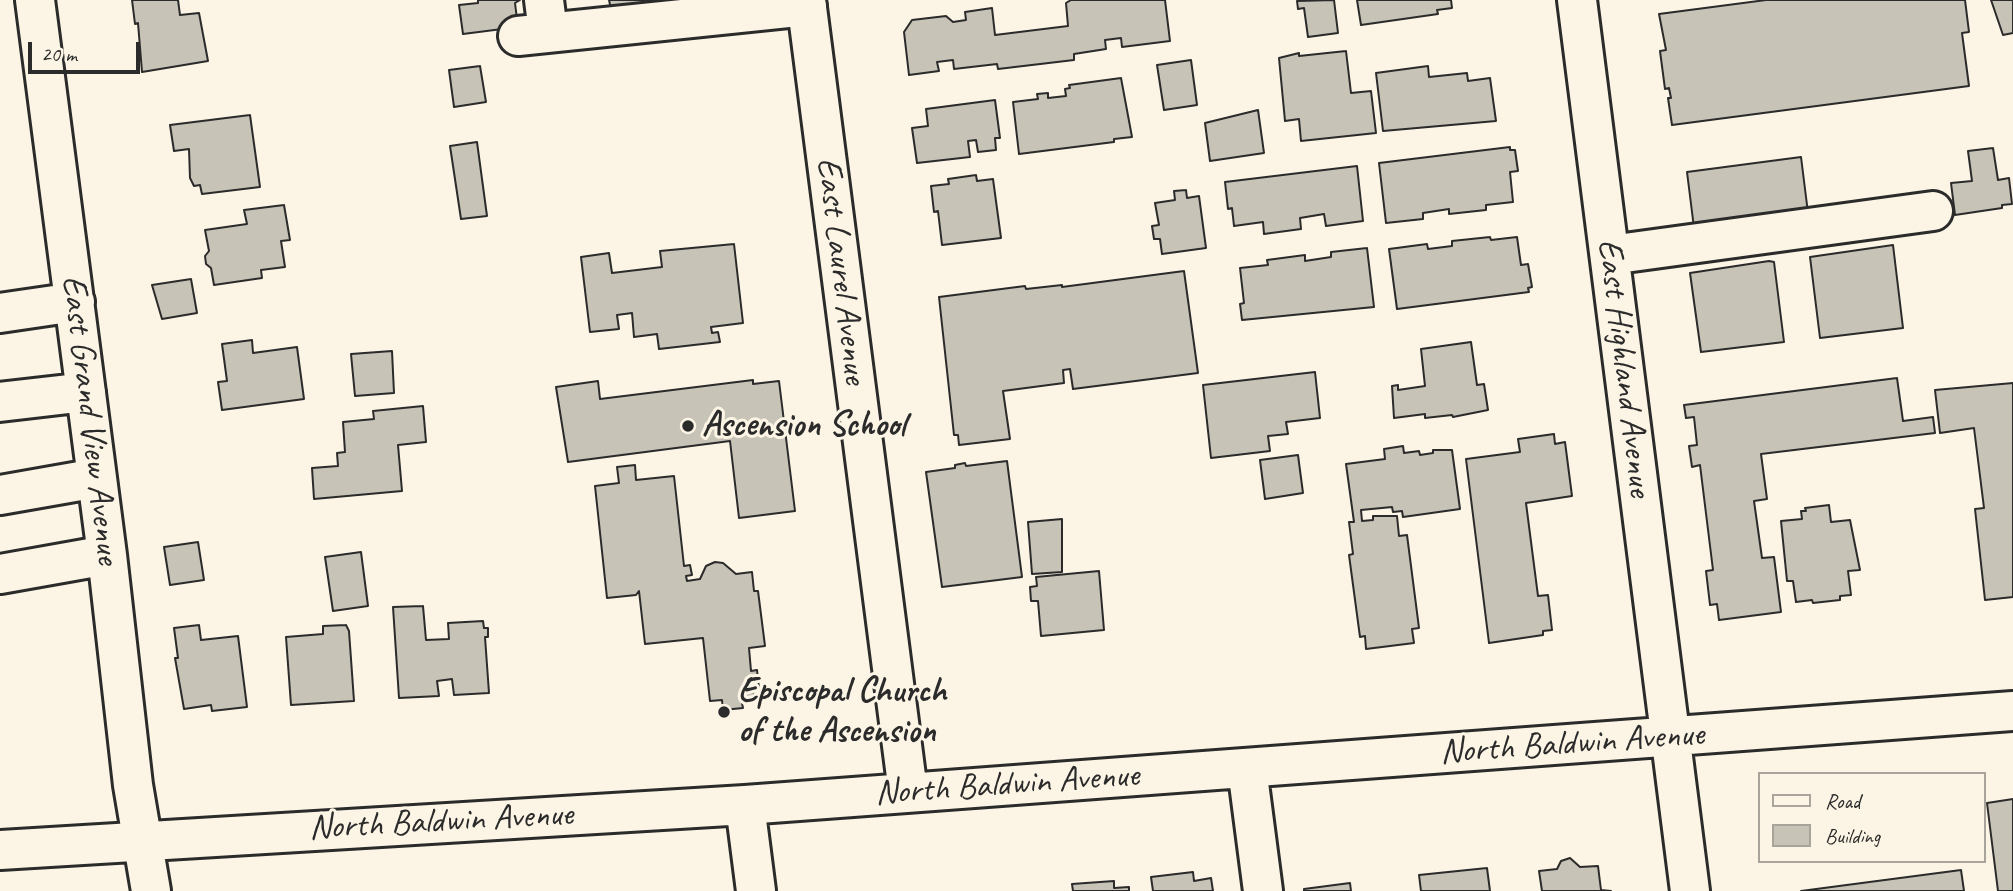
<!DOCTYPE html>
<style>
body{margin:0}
#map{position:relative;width:2013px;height:891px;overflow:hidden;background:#fcf5e5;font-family:Caveat,sans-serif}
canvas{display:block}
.legend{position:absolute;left:1758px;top:772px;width:228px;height:91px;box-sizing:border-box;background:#fcf5e5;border:2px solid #a8a49b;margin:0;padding:9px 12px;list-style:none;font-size:21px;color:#2b2b2b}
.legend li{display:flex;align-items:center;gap:14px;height:35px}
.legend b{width:35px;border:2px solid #a8a49b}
.scale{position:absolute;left:28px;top:42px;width:112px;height:32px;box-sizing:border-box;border:4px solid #2b2b2b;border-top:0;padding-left:9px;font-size:21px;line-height:24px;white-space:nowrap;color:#2b2b2b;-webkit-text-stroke:5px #fcf5e5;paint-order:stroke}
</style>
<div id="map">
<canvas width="2013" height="891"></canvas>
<ul class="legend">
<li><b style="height:9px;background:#fcf5e5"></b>Road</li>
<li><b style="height:19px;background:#c8c3b7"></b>Building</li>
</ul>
<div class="scale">20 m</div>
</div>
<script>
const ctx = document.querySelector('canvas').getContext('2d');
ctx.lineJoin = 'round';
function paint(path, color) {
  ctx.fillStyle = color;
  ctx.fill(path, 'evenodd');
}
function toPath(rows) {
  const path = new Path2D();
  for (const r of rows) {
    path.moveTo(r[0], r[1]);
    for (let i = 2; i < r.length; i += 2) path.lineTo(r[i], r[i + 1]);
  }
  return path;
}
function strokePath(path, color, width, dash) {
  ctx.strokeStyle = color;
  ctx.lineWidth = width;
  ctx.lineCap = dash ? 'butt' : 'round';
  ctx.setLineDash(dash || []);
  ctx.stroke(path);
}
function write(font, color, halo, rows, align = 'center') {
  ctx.font = font + ' Caveat,sans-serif';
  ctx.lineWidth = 6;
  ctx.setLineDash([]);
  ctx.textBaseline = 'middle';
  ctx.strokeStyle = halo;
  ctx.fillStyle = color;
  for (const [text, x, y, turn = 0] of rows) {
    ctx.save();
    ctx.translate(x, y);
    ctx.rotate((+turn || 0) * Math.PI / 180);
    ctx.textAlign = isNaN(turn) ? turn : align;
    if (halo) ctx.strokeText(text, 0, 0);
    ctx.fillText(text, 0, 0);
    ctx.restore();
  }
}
const building = toPath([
 [132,0,178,0,180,15,199,13,208,61,142,72,138,23,135,24,132,0],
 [478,0,520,0,515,3,518,27,463,34,459,5,478,3,478,0],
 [609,0,660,0,662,12,611,9,609,0],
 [1071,0,1165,0,1170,41,1122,47,1121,38,1105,40,1106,49,1074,54,1074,60,998,69,997,64,954,69,953,60,937,62,939,71,909,75,904,32,912,20,946,16,953,22,966,20,965,12,992,8,995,35,1068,26,1066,3,1071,0],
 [1334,0,1338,33,1308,37,1304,8,1298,9,1297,1,1334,0],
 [1357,0,1451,0,1452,8,1437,10,1438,14,1361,25,1357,0],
 [1766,0,1965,0,1969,32,1962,33,1969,86,1672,125,1668,98,1671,98,1669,88,1665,89,1660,51,1666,50,1659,14,1766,0],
 [1991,0,2013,0,2013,33,2003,35,1991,0],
 [1346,51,1351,93,1371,91,1376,133,1301,141,1299,119,1285,121,1279,58,1299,53,1299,56,1346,51],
 [1191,60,1197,105,1164,110,1157,65,1191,60],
 [480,66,486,102,454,107,449,70,480,66],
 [1428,66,1429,77,1467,73,1468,81,1490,78,1496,121,1383,131,1376,73,1428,66],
 [1121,78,1132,137,1114,139,1114,142,1019,154,1013,102,1038,99,1037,94,1048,93,1048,98,1066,96,1065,89,1070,88,1069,85,1121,78],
 [995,100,1000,138,995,138,996,150,978,152,976,140,968,141,970,157,917,163,912,128,928,126,926,109,995,100],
 [1258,110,1264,153,1210,161,1205,123,1258,110],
 [250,115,260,187,202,194,200,185,194,186,190,178,189,149,174,151,170,125,250,115],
 [477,142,487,216,461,219,450,146,477,142],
 [1510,147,1510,150,1515,150,1518,171,1510,172,1513,202,1486,205,1486,210,1449,214,1449,209,1423,213,1423,219,1386,223,1379,163,1510,147],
 [1993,148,1998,180,2009,178,2012,204,2002,205,2002,208,1955,215,1951,183,1972,181,1968,151,1993,148],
 [1801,157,1808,213,1694,228,1687,172,1801,157],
 [1357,166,1363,221,1326,226,1324,214,1300,218,1301,229,1264,234,1263,222,1234,226,1232,208,1228,209,1225,182,1357,166],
 [976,175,977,181,993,179,1001,238,942,245,938,211,934,212,931,186,949,184,948,179,976,175],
 [1186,190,1187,198,1199,196,1206,248,1162,254,1160,239,1154,239,1152,226,1159,225,1155,203,1175,200,1174,191,1186,190],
 [284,205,290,240,281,241,285,267,261,270,262,278,214,285,211,268,206,264,205,256,209,251,205,230,247,224,244,210,284,205],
 [1490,237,1491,240,1517,237,1521,265,1528,264,1532,287,1528,288,1529,292,1397,309,1389,249,1427,244,1428,249,1452,246,1452,241,1490,237],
 [734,244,743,323,711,327,712,333,718,332,720,342,659,349,657,334,634,337,632,313,617,315,619,329,590,332,581,257,609,253,612,273,662,267,660,251,734,244],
 [1893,245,1903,328,1820,338,1810,257,1893,245],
 [1367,248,1374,307,1242,320,1240,304,1244,303,1240,268,1268,265,1267,260,1305,255,1305,261,1331,257,1331,252,1367,248],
 [1769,261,1774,262,1784,342,1701,352,1690,273,1769,261],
 [1184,271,1198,373,1073,389,1070,369,1063,370,1064,383,1003,391,1010,439,959,445,958,435,954,435,939,297,1025,286,1026,289,1062,285,1062,287,1184,271],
 [191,279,197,313,162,319,152,285,191,279],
 [252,340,253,353,297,347,304,399,222,410,218,382,227,381,222,344,252,340],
 [1471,342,1477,385,1484,384,1488,410,1453,417,1452,415,1425,418,1425,414,1394,418,1392,386,1398,385,1398,390,1425,386,1421,349,1471,342],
 [392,351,394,393,355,396,351,354,392,351],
 [1315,372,1320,418,1286,422,1288,434,1268,436,1270,451,1211,458,1203,385,1315,372],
 [1897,378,1903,421,1933,417,1935,433,1761,454,1767,499,1754,501,1762,558,1774,557,1781,612,1719,620,1717,604,1710,605,1706,571,1713,570,1700,465,1692,467,1689,446,1697,445,1694,417,1686,418,1684,405,1897,378],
 [753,380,753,384,779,381,795,511,739,518,730,441,568,462,556,387,598,381,600,399,753,380],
 [2013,383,2013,597,1985,600,1975,509,1984,508,1974,428,1940,433,1935,390,2013,383],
 [423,406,426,442,398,445,402,491,314,499,312,468,338,466,337,453,345,452,343,422,374,419,373,411,423,406],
 [1554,434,1555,444,1565,442,1572,496,1526,503,1538,596,1548,595,1552,630,1543,631,1543,635,1489,643,1466,459,1520,452,1518,439,1554,434],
 [1403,446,1404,453,1419,451,1420,455,1433,453,1433,450,1452,450,1460,509,1403,517,1402,511,1393,512,1392,507,1361,510,1362,521,1373,520,1373,516,1397,516,1399,536,1407,535,1419,628,1412,629,1414,643,1366,649,1365,636,1360,637,1349,555,1353,554,1349,522,1354,522,1346,464,1385,459,1384,449,1403,446],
 [1298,455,1303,493,1265,499,1260,460,1298,455],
 [1007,461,1022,577,942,587,926,472,955,468,955,465,965,463,966,466,1007,461],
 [635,465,636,480,674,476,684,566,690,565,692,575,686,576,687,581,700,579,706,566,715,562,723,563,736,574,752,572,754,591,758,591,765,646,749,648,751,671,757,670,759,688,753,689,754,697,741,698,743,708,723,710,722,700,710,701,703,638,645,644,639,591,636,595,607,598,595,486,619,483,617,467,635,465],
 [1829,505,1831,522,1850,520,1860,570,1848,571,1851,595,1840,596,1840,600,1813,603,1812,600,1796,602,1793,581,1787,581,1781,521,1802,519,1801,511,1806,511,1805,508,1829,505],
 [1062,519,1062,572,1032,574,1028,522,1062,519],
 [198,542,204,580,170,585,164,547,198,542],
 [361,552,368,606,333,611,325,557,361,552],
 [1099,571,1104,630,1041,636,1038,601,1031,601,1030,587,1037,586,1036,577,1099,571],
 [423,606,426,640,449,639,448,623,483,621,484,628,488,628,488,637,485,637,489,693,454,695,452,679,437,681,439,696,399,698,393,607,423,606],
 [199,625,201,640,238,636,247,707,212,711,211,705,184,709,175,658,178,658,174,628,199,625],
 [346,625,349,631,354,701,291,705,286,637,323,634,323,626,346,625],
 [2013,799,2013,891,1998,891,1987,803,2013,799],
 [1570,858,1580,867,1598,866,1601,890,1611,891,1542,891,1539,871,1557,869,1561,861,1570,858],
 [1487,868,1490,891,1421,891,1419,875,1487,868],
 [1961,870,1964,891,1801,891,1961,870],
 [1193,872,1194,881,1211,878,1213,891,1153,891,1151,877,1193,872],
 [1114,881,1114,888,1129,887,1129,891,1073,891,1072,884,1114,881],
 [1350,883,1351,891,1304,891,1304,889,1350,883]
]);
paint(building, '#c8c3b7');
strokePath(building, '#2b2b2b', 2);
const minor = toPath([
 [35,0,107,555,133,785,151,891],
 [544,0,548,32],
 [806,0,908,792],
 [1577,0,1690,891],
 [518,36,807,6],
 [1610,255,1933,211],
 [0,313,75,302],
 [0,402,86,392],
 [0,495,97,478],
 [0,574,107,555],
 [1247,768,1263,891],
 [745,805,756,891],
 [0,850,745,805,2013,711]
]);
strokePath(minor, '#2b2b2b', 44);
strokePath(minor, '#fcf5e5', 38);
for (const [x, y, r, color] of [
 [688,426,7,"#2b2b2b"],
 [724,712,7,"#2b2b2b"]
]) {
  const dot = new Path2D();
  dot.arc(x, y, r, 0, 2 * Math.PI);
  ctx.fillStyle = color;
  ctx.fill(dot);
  strokePath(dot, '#fcf5e5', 2.5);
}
write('35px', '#2b2b2b', '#fcf5e5', [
 ["East Laurel Avenue",841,271,83],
 ["East Highland Avenue",1624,368,83],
 ["East Grand View Avenue",90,420,83],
 ["North Baldwin Avenue",1572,744,-4],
 ["North Baldwin Avenue",1007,785,-4],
 ["North Baldwin Avenue",441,822,-3]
]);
write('bold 35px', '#2b2b2b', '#fcf5e5', [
 ["Ascension School",702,426],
 ["Episcopal Church",738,692],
 ["of the Ascension",738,732]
], 'left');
</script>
